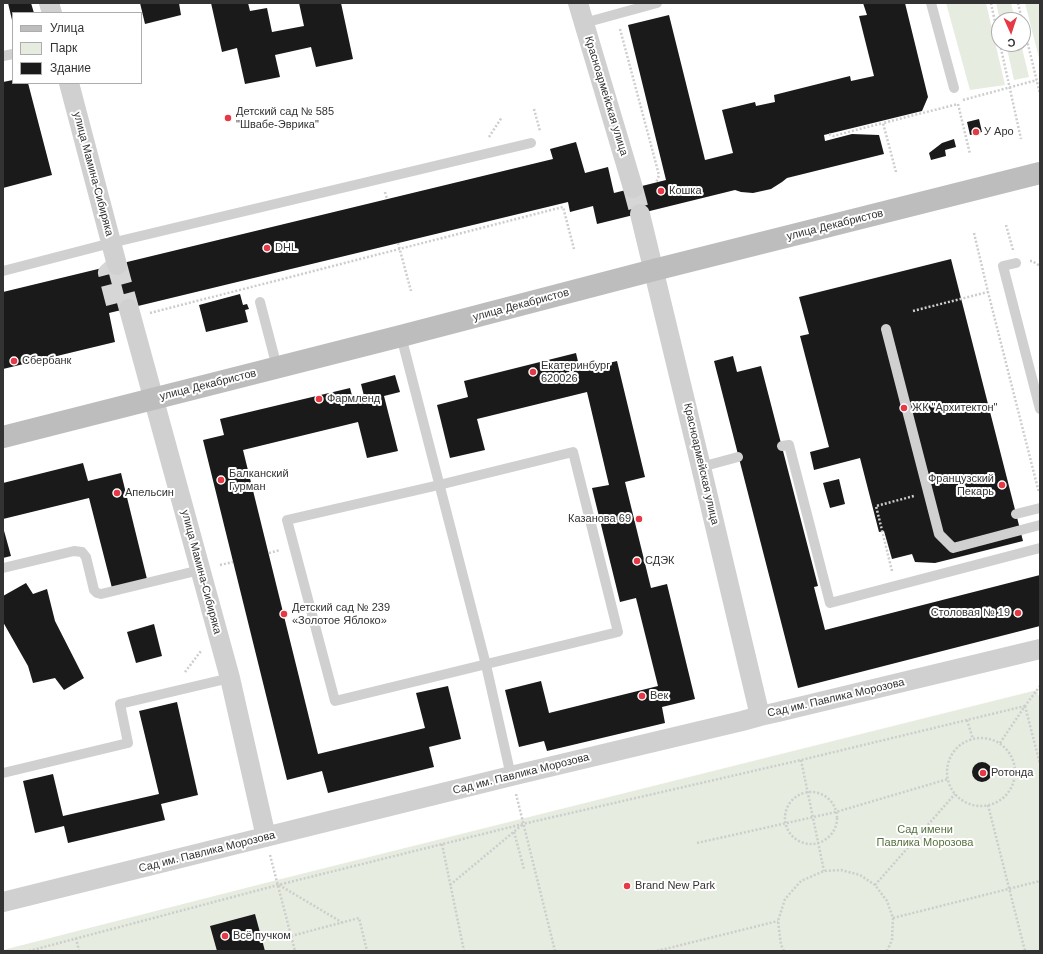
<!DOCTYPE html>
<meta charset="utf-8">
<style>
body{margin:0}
#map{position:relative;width:1043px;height:954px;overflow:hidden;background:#fff;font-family:Arial,sans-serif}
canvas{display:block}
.frame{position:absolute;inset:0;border:4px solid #333;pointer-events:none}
.legend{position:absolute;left:12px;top:12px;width:130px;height:72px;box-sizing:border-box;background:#fff;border:1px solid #adadad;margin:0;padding:5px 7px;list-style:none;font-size:12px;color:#333}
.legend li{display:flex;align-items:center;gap:8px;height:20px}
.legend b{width:20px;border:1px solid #adadad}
.north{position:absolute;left:991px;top:12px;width:40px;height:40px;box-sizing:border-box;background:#fff;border:1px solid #adadad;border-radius:50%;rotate:177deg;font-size:11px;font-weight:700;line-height:16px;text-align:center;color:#333}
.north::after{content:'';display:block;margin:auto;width:14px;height:18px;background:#e63946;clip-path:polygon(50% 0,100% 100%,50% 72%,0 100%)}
</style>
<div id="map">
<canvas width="1043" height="954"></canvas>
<div class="frame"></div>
<ul class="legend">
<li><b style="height:5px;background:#bdbdbd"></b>Улица</li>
<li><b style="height:11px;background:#e6ecdf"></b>Парк</li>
<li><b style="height:11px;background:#1a1a1a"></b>Здание</li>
</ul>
<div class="north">С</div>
</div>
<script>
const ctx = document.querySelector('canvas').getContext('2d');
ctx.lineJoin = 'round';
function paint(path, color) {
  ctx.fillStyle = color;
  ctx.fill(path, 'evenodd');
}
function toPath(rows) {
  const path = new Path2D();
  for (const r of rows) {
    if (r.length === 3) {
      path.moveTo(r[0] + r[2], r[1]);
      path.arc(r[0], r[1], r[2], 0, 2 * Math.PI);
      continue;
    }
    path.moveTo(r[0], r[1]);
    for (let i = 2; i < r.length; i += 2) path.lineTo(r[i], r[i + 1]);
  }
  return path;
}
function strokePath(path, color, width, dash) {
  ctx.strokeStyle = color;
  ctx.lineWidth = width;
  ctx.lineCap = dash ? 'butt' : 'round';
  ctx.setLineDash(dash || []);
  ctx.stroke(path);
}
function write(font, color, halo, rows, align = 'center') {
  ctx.font = font + ' Arial,sans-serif';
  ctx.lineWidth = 4;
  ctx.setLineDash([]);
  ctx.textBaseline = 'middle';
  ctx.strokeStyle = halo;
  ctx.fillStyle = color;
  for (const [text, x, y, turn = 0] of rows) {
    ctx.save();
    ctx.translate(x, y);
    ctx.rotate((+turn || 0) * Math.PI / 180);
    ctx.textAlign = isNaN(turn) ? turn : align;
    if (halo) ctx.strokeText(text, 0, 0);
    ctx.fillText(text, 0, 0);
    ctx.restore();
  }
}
paint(toPath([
 [946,3,986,3,1005,85,970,90],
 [996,3,1011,3,1015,20,1000,20],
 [1025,3,1040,3,1040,62],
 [1006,44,1021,44,1029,77,1014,80],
 [1037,690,1040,700,1040,951,3,951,3,950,277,880]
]), '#e6ecdf');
paint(toPath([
 [8,3,31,3,34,13,13,13,12,20],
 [140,3,179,3,181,15,145,24],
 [211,3,248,3,250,11,267,8,272,32,304,26,299,3,341,3,353,59,316,67,311,47,275,55,280,77,245,84,237,48,222,52],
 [863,3,905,3,928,97,922,111,824,135,825,141,852,134,879,135,884,154,787,178,782,182,771,189,753,193,741,192,735,190,597,224,593,206,570,212,568,202,138,306,109,313,115,342,3,369,3,292,553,159,550,149,576,142,585,173,608,167,614,193,666,180,628,25,669,15,705,160,733,153,722,110,755,102,756,106,775,102,774,95,850,76,851,81,874,76,859,16,867,15],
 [13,80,13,83,28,83,52,175,3,188,3,82],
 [979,119,982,132,970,135,967,122],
 [954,139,956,147,945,150,946,156,931,160,929,153,942,143],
 [951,259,1023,541,935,563,915,562,912,554,892,559,884,531,879,532,860,458,814,470,810,452,829,447,800,336,809,334,799,297],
 [240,294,243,305,247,304,249,309,245,310,248,322,206,332,199,305],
 [576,353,580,370,617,361,645,477,625,482,651,588,667,584,695,699,662,707,665,723,547,751,544,741,519,747,505,690,541,681,549,713,658,686,636,598,620,602,592,488,609,485,587,392,477,419,485,450,450,458,437,405,468,397,464,381],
 [733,356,737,372,761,366,818,586,814,587,825,630,1040,575,1040,626,798,688,714,361],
 [395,375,400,392,384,396,398,451,367,458,358,422,243,450,318,754,425,728,416,693,448,686,461,739,429,747,434,767,328,793,322,771,287,780,203,440,224,435,220,419,350,388,354,403,365,400,361,384],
 [83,463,88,481,121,473,147,579,112,588,89,498,3,519,3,483],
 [839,479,845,504,830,508,823,483],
 [3,527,11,556,3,558],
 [26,583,33,594,47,589,55,621,84,678,64,690,55,678,33,683,28,666,3,622,3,596],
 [154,624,162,656,136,663,127,632],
 [177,702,198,795,161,804,165,820,68,843,64,826,35,833,23,781,53,774,63,816,159,794,139,711],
 [982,772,10],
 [255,914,265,951,217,951,210,926]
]), '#1a1a1a');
strokePath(toPath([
 [633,188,640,214],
 [117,265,129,309,116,304,108,273,117,265]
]), '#d6d6d6', 20, [20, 10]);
strokePath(toPath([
 [991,3,999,41],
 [1018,3,1022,20],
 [1023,24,1040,94],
 [620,29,659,175,656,183],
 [1000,44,1021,139],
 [963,100,1037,80],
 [958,104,970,154],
 [534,109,540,131],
 [829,134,833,136,883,123],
 [489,137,502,117],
 [896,172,883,123,958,104],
 [385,192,387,199],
 [1006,225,1013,250],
 [974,233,988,292,1039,493],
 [398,243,411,291],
 [1030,261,1032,261,1040,266],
 [913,311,988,292],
 [150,313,563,207,574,249],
 [269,553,280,550],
 [220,565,233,562],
 [892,571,876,506,914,496],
 [185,672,201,651],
 [1025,706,1040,764],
 [967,720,973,739],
 [981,772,34],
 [1000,743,1025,706,1040,686],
 [801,760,824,871],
 [811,818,26],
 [516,794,555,951],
 [988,805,1025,951],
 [514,832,524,869],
 [697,843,836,812,948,779],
 [442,844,464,951],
 [270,855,295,951],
 [279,885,343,923],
 [450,885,522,825],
 [875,885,955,794],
 [893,918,1040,881],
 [291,936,359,918,367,951],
 [76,938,79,951],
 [29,951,278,885,523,824,801,760,1025,706],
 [657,951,778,921],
 [784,951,781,945,778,921,785,899,801,881,824,871,841,870,860,875,875,885,887,901,893,918,892,940,887,951]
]), '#cdcdcd', 2.5, [2, 2]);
strokePath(toPath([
 [931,3,954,88],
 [584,23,657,3],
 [3,56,13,54],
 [1016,263,1003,266,1040,409],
 [3,271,111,243,531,143],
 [260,302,277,367],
 [886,329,939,534,953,548,1040,525],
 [401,336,486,665,511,776],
 [782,446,789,445,830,603,1040,548],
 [573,452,618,632,335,701,287,520,439,485,573,452],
 [701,467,738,457],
 [1016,514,1040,508],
 [3,568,74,551,82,552,86,557,94,590,97,593,101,594,200,570],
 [3,773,128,743,120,704,230,678]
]), '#d0d0d0', 10);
strokePath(toPath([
 [49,3,52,13],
 [578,3,633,188],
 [69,83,117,265],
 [640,214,701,467,760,716],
 [129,309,230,678,266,837],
 [3,902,511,776,742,721,760,716,778,712,1040,649]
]), '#d0d0d0', 20);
strokePath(toPath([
 [3,437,401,336,654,270,1040,173]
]), '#bdbdbd', 22);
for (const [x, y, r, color] of [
 [228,118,4,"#e63946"],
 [976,132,4,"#e63946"],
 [661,191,4,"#e63946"],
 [267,248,4,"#e63946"],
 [14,361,4,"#e63946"],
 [533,372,4,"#e63946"],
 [319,399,4,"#e63946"],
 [904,408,4,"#e63946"],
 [221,480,4,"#e63946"],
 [1002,485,4,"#e63946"],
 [117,493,4,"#e63946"],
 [639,519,4,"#e63946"],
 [637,561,4,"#e63946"],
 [1018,613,4,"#e63946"],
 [284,614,4,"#e63946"],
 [642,696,4,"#e63946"],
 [983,773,4,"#e63946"],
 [627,886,4,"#e63946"],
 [225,936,4,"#e63946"]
]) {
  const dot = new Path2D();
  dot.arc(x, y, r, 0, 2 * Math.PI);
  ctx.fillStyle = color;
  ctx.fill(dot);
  strokePath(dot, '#fff', 1.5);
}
write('11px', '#333', '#fff', [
 ["Красноармейская улица",606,96,73],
 ["улица Мамина-Сибиряка",93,174,75],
 ["улица Декабристов",835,225,-14],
 ["улица Декабристов",521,305,-15],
 ["улица Декабристов",208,385,-14],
 ["Красноармейская улица",701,464,77],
 ["улица Мамина-Сибиряка",201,572,75],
 ["Сад им. Павлика Морозова",836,698,-13],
 ["Сад им. Павлика Морозова",521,774,-14],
 ["Сад им. Павлика Морозова",207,852,-14]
]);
write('11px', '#333', '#fff', [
 ["Детский сад № 585",236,112],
 ["\"Швабе-Эврика\"",236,125],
 ["У Аро",984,132],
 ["Кошка",669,191],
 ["DHL",275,248],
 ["Сбербанк",22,361],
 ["Екатеринбург",541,366],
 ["620026",541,379],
 ["Фармленд",327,399],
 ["ЖК \"Архитектон\"",912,408],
 ["Балканский",229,474],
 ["Гурман",229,487],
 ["Французский",994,479,"right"],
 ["Пекарь",994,492,"right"],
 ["Апельсин",125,493],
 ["Казанова 69",631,519,"right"],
 ["СДЭК",645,561],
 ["Детский сад № 239",292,608],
 ["«Золотое Яблоко»",292,621],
 ["Столовая № 19",1010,613,"right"],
 ["Век",650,696],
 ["Ротонда",991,773],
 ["Brand New Park",635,886],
 ["Всё пучком",233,936]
], 'left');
write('11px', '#56703f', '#fff', [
 ["Сад имени",925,830],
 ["Павлика Морозова",925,843]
]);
</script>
